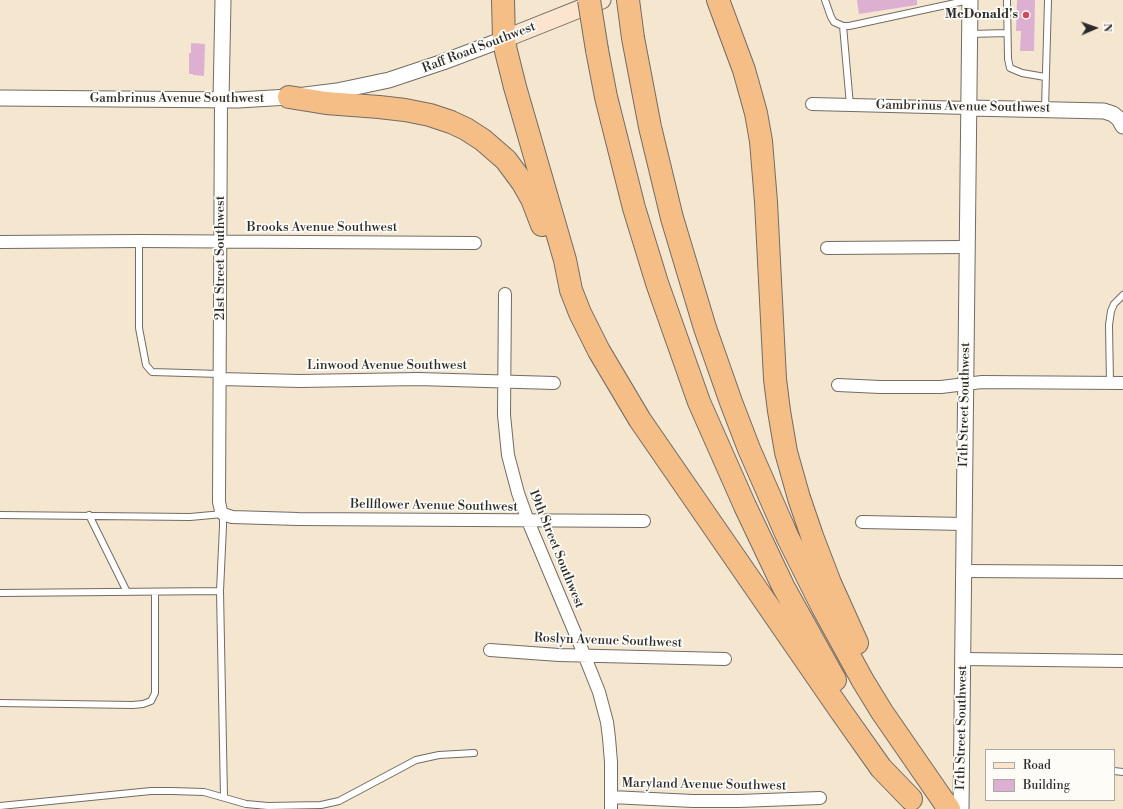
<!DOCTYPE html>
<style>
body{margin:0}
#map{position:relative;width:1123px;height:809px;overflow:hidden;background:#f5e6cf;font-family:"Libre Bodoni",serif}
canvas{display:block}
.legend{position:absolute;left:985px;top:749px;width:130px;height:52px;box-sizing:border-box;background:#fdfcf7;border:1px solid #a9a8a5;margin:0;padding:5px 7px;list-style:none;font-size:12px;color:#2b2b2b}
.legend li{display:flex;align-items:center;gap:8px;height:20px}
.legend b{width:20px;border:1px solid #a9a8a5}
.north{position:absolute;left:1075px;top:8px;width:40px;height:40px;-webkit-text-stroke:3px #fdfcf7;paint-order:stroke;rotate:88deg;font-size:11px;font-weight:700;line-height:16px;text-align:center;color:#2b2b2b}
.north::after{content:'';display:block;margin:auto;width:14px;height:18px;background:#2b2b2b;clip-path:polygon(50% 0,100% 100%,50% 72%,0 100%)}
</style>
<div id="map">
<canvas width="1123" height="809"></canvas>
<ul class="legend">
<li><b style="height:5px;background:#fbe5cf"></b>Road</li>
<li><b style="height:11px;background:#ddb0d2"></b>Building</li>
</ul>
<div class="north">N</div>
</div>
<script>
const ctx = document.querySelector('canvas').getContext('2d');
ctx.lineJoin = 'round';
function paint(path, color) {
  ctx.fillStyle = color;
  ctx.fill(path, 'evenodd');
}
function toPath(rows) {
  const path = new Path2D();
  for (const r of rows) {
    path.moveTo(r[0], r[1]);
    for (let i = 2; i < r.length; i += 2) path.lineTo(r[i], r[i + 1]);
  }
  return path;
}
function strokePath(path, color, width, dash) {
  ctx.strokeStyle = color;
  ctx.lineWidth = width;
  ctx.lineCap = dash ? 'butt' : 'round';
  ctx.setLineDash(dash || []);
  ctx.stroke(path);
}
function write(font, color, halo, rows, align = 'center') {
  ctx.font = font + ' "Libre Bodoni",serif';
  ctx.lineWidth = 3.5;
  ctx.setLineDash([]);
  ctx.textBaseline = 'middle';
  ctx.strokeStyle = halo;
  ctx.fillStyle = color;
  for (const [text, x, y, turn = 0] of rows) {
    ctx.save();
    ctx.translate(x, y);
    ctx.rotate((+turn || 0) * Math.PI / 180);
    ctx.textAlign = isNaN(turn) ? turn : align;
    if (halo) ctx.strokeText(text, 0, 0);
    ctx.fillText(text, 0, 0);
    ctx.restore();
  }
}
paint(toPath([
 [857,0,917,0,917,5,859,14],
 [1017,0,1035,0,1034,51,1020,51,1021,31,1016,31],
 [191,43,205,44,204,76,193,75,193,74,189,74,189,53,191,53]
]), '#ddb0d2');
const service = toPath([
 [825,0,831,17,834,22,843,26,849,26,969,0],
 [1007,0,1008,59,1010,68,1022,73,1045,77],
 [843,26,850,105],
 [970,34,1007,33],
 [1045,109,1048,0],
 [139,241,139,328,146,365,152,372,220,374],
 [1110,383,1109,325,1111,311,1114,304,1123,295],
 [0,515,190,517,223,514,223,526,220,591,0,593],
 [89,515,127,592],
 [220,591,224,797],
 [0,703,133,705,143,704,151,701,155,693,155,592],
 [1114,771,1123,772],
 [0,806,151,791,172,791,204,792,246,804,268,806,321,805,339,801,416,760,439,755,474,753]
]);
const minor = toPath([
 [221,100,219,502,221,511,223,514,232,517,298,519,644,521],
 [812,104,969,108],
 [0,242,139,241,475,243],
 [827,248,967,247],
 [505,294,504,415,508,455,518,493,528,521,581,647,599,692,607,722,609,738,611,762,611,809],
 [220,379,300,381,418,379,554,383],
 [838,385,880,387,941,387,982,382,1123,383],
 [862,522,964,524],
 [964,571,1123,572],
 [490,650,559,655,725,659],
 [963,659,1123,661],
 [611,797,693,801,738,801,820,798]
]);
const tertiary = toPath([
 [0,98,238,100,289,97,337,91,389,80,443,62,504,39],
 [221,100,223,0],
 [969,108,1104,111,1113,114,1119,119,1123,126],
 [961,809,970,0]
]);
const secondary = toPath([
 [504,39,602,0]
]);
const motorway = toPath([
 [503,0,504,39,506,51,515,87,565,260,571,290,580,313,599,351,640,420,840,710,881,768,911,799],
 [628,0,633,38,650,127,672,218,705,328,731,402,749,449,788,538,823,608,863,681,882,712,949,809],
 [718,0,744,70,756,113,761,141,766,202,775,379,779,411,786,452,799,498,812,536,830,583,857,643],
 [597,50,606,97,634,208,657,283,699,402,745,506,783,586,835,680],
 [289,97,326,103,379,107,405,110,430,115,451,122,466,129,483,140,506,160,523,183,532,199,542,225]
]);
strokePath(service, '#726c64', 8);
strokePath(minor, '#726c64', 14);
strokePath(tertiary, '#726c64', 17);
strokePath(secondary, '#726c64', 19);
strokePath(motorway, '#726c64', 24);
strokePath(service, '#fff', 6);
strokePath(minor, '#fff', 12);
strokePath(tertiary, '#fff', 15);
strokePath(secondary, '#fbe5cf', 17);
strokePath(motorway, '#f6be87', 22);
const motorwayBridge = toPath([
 [589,0,597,50]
]);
strokePath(motorwayBridge, '#726c64', 24, []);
strokePath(motorwayBridge, '#f6be87', 22);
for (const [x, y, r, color] of [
 [1026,15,4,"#d1495b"]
]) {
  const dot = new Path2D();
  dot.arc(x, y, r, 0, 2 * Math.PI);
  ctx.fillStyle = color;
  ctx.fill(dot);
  strokePath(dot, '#fdfcf7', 1.5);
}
write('bold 13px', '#2b2b2b', '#fdfcf7', [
 ["McDonald's",1018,15]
], 'right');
write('13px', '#2b2b2b', '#fdfcf7', [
 ["Raff Road Southwest",479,48,-21],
 ["Gambrinus Avenue Southwest",177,99],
 ["Gambrinus Avenue Southwest",963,107,1],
 ["Brooks Avenue Southwest",322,228],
 ["21st Street Southwest",221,258,-90],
 ["Linwood Avenue Southwest",387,366],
 ["17th Street Southwest",965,405,-89],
 ["Bellflower Avenue Southwest",434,506,1],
 ["19th Street Southwest",556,549,68],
 ["Roslyn Avenue Southwest",608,641,2],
 ["17th Street Southwest",962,728,-89],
 ["Maryland Avenue Southwest",704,785,1]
]);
</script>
